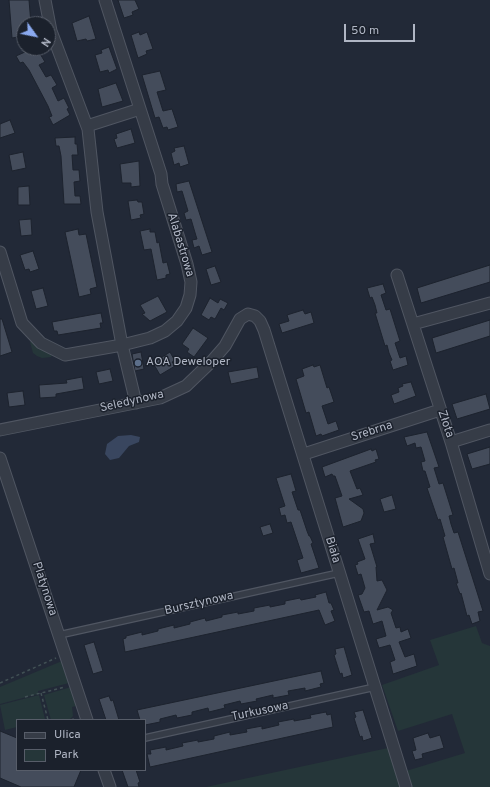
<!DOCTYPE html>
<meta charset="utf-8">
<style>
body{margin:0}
#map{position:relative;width:490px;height:787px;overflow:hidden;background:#222937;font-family:Overpass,sans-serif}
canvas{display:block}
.legend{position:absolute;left:16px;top:719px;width:130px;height:52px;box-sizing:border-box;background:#1b212c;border:1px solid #575d69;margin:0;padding:5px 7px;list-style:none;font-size:12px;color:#b0b6c4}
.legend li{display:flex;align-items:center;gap:8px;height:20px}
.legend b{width:20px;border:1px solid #575d69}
.north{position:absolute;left:16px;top:16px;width:40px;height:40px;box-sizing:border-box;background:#1b212c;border:1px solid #575d69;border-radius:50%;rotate:123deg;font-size:11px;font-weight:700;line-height:16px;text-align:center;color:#b0b6c4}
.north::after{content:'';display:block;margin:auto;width:14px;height:18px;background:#8aa9ef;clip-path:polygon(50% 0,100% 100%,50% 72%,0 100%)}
.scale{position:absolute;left:344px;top:24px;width:71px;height:18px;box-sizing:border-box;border:2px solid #b0b6c4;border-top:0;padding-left:5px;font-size:12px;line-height:14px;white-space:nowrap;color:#b0b6c4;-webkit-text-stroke:3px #1b212c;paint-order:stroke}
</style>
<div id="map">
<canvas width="490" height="787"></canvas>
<ul class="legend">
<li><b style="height:5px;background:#363c47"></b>Ulica</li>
<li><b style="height:11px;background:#253639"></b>Park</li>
</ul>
<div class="north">N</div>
<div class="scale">50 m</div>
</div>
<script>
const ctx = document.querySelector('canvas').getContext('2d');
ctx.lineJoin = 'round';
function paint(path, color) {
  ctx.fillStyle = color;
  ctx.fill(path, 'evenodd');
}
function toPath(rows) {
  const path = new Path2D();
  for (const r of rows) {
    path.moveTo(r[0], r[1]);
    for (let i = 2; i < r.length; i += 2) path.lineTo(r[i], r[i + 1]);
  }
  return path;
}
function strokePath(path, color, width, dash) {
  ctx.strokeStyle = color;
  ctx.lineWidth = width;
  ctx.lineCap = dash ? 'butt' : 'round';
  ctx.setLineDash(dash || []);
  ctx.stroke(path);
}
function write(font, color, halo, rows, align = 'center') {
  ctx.font = font + ' Overpass,sans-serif';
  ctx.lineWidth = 3;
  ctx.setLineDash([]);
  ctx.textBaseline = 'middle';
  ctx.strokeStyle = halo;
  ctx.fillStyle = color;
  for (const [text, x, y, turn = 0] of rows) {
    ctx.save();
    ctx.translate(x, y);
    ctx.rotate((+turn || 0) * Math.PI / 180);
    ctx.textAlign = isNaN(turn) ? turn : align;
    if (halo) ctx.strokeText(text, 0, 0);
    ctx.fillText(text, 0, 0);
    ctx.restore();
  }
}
paint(toPath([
 [32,341,45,351,52,354,51,357,42,358,37,356,33,353,30,342],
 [476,626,482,643,490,646,490,787,411,787,406,771,465,753,452,714,398,731,382,685,439,665,430,640],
 [62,661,69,683,38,691,38,694,0,704,0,687],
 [71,687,76,706,72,707,73,716,70,719,51,720,44,695],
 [39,695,45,719,17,720,17,727,5,730,0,705],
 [388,748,401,787,206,787]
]), '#253639');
paint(toPath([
 [131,435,140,437,139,442,129,446,119,458,110,460,105,454,107,444,118,436]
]), '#39465f');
const building = toPath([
 [9,0,29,0,31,24,24,24,24,36,12,38,9,0],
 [118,0,135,0,139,9,132,12,133,15,124,18,118,0],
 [89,16,96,39,87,41,86,39,77,41,72,23,89,16],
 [139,32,140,35,147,32,153,49,146,51,147,54,138,58,131,35,139,32],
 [109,47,117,69,109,73,108,70,100,72,95,55,102,53,101,50,109,47],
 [23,48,34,48,37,53,39,52,45,62,39,65,46,77,51,75,57,85,52,88,58,101,64,98,69,108,67,109,70,115,53,125,49,117,52,116,48,106,29,70,23,62,20,63,16,56,25,52,23,48],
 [160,71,166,90,157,92,163,111,172,109,178,127,168,130,167,127,163,128,159,117,155,118,142,75,160,71],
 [116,83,123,101,102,107,98,89,116,83],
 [10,120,15,133,0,138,0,124,10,120],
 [131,129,135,143,117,148,114,139,117,138,116,134,131,129],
 [75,137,75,144,77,144,78,155,72,155,73,170,79,170,80,181,74,182,75,196,80,196,81,204,64,204,61,156,59,146,56,146,55,138,75,137],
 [184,146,189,164,180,167,179,163,174,165,171,153,175,151,174,148,184,146],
 [23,152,26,168,12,171,9,155,23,152],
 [139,161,140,186,131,187,131,183,122,183,120,164,139,161],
 [189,181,212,252,202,255,199,246,194,248,192,240,197,239,196,236,191,219,186,220,184,213,188,211,182,191,177,192,176,184,189,181],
 [29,186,30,205,18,205,18,187,29,186],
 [137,200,138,202,142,202,144,214,140,215,141,218,131,220,128,201,137,200],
 [31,219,32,235,21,236,19,220,31,219],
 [78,229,79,235,86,234,97,287,90,289,91,294,79,297,65,232,78,229],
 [150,229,150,232,155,232,157,243,159,242,163,263,167,262,170,274,166,275,166,278,157,280,151,249,144,250,140,231,150,229],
 [33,251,39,269,30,272,29,269,25,270,20,255,33,251],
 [490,265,490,282,421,303,417,288,490,265],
 [215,266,221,282,211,285,206,269,215,266],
 [383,284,386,293,381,295,386,310,390,309,400,341,395,343,400,358,406,356,408,365,393,370,390,361,392,360,389,353,387,345,385,346,375,313,377,313,375,305,372,297,370,298,367,288,383,284],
 [43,288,48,306,36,309,31,291,43,288],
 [158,296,167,312,150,321,142,314,145,313,140,305,158,296],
 [210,298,218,303,220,299,228,303,224,310,221,308,215,319,211,317,209,320,201,315,210,298],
 [303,310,305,314,311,312,314,323,282,333,279,324,289,321,287,315,303,310],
 [101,313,103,323,100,323,101,328,58,335,57,331,54,331,52,322,101,313],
 [0,319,2,319,12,352,0,356,0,319],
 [490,320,490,336,436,353,432,338,490,320],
 [193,328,208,338,194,357,187,352,189,349,182,344,193,328],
 [141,352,144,369,135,371,132,354,141,352],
 [170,352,175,361,172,362,175,366,160,375,153,363,170,352],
 [313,365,314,367,320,365,327,388,329,387,334,402,322,406,328,424,336,421,339,430,322,436,321,434,316,436,309,412,306,413,296,379,304,376,302,369,313,365],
 [257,367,259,378,231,384,228,372,257,367],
 [110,369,113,381,99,384,96,372,110,369],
 [82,377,84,389,56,394,56,397,40,398,39,385,67,383,66,380,82,377],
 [411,382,416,396,394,404,391,395,399,392,398,388,403,386,402,384,411,382],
 [23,391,25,405,9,407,7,393,23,391],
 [486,394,490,409,457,419,452,404,486,394],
 [427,432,439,467,434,468,439,484,443,483,453,515,449,516,451,524,454,533,458,532,483,611,478,612,480,621,472,624,469,615,467,616,461,593,460,594,456,583,458,583,454,568,452,569,443,537,445,536,440,519,438,520,427,488,430,487,425,471,423,471,421,462,425,461,421,447,416,448,415,443,407,446,404,437,427,432],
 [490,447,490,464,472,469,467,454,490,447],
 [371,449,372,451,376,449,379,459,375,460,376,462,350,471,357,489,360,488,363,495,349,499,363,509,364,513,361,521,343,527,335,498,342,496,335,476,333,476,332,474,325,477,322,467,371,449],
 [291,474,296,491,292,492,298,510,300,510,307,531,309,536,310,536,313,543,311,544,319,568,301,573,297,560,303,558,291,522,287,523,285,515,281,516,279,508,285,506,276,478,291,474],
 [392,495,396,509,384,512,380,499,392,495],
 [270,524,273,533,263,536,260,527,270,524],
 [373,534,375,543,370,544,377,567,376,567,377,581,382,580,387,590,377,610,388,607,393,610,391,613,396,628,400,627,401,632,408,629,411,638,399,642,405,657,414,654,417,666,393,674,390,662,395,660,390,645,379,648,376,639,386,636,382,621,373,624,369,611,364,612,358,595,362,594,365,588,361,574,358,575,355,565,358,564,357,562,365,559,358,539,373,534],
 [326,592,329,603,331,603,334,610,331,611,335,621,325,625,319,610,125,652,123,639,126,638,126,636,142,632,142,635,158,631,158,629,174,625,174,628,190,624,190,622,205,618,206,621,222,617,222,615,238,612,238,614,254,611,254,608,270,605,270,607,285,604,285,601,300,598,301,600,316,597,315,595,326,592],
 [94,642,103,671,93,674,84,645,94,642],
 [344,647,352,675,343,678,342,673,340,674,334,655,336,654,335,649,344,647],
 [321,671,324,683,320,684,321,687,305,691,305,688,288,691,289,695,273,698,273,695,256,699,257,701,241,704,240,701,224,705,225,708,209,712,208,708,192,712,192,715,177,718,176,715,160,719,160,722,145,725,145,720,140,720,137,710,321,671],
 [109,696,111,701,113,700,119,720,106,720,99,699,109,696],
 [363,710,372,738,363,741,362,736,360,737,354,718,356,717,354,712,363,710],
 [326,712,327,715,331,714,333,727,150,767,147,754,151,754,150,750,166,747,166,750,183,746,182,743,198,740,198,742,214,739,214,736,230,732,230,735,247,732,246,729,262,726,262,729,279,725,278,722,294,719,294,721,311,718,310,715,326,712],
 [0,731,17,738,17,770,81,770,74,787,21,787,0,778,0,731],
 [428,733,430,738,440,735,444,748,422,754,423,758,415,760,412,751,416,750,413,738,428,733],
 [122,770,136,770,140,782,138,783,139,787,128,787,122,770]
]);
paint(building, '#444c5b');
strokePath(building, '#1d232e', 1);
const lane = toPath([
 [59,635,339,573],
 [145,738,375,687]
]);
const street = toPath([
 [45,0,51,31,88,129,97,212,122,345,136,403],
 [87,126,140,109],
 [0,252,22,323,41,343,65,355,122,345,150,338,165,331,177,321,186,308,190,295,191,282,187,264,162,184,161,174,105,0],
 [397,275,451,442,490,574],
 [413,324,490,303],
 [0,430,160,398,186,386,211,362,225,346,240,319,248,314,255,316,260,321,264,330,406,787],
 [451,442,490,430],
 [304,454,440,410],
 [0,458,87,720],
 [104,770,110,787]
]);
strokePath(lane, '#505662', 8);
strokePath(street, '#505662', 13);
strokePath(toPath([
 [0,683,56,658],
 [41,693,48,720],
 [25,697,65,687],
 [71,720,76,718]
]), '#425155', 1.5, [3, 3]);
strokePath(lane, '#363c47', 5.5);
strokePath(street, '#363c47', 11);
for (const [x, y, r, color] of [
 [138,363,4,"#5c6f8a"]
]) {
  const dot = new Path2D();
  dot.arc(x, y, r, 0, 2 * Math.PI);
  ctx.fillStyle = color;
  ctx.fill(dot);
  strokePath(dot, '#1b212c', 1.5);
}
write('12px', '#b0b6c4', '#1b212c', [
 ["Alabastrowa",180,245,73],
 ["Seledynowa",132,402,-13],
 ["Złota",445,424,71],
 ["Srebrna",372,432,-18],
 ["Biała",332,550,73],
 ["Platynowa",44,589,72],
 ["Bursztynowa",199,604,-13],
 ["Turkusowa",260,712,-12]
]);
write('12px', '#b0b6c4', '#1b212c', [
 ["AOA Deweloper",146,363]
], 'left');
</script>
